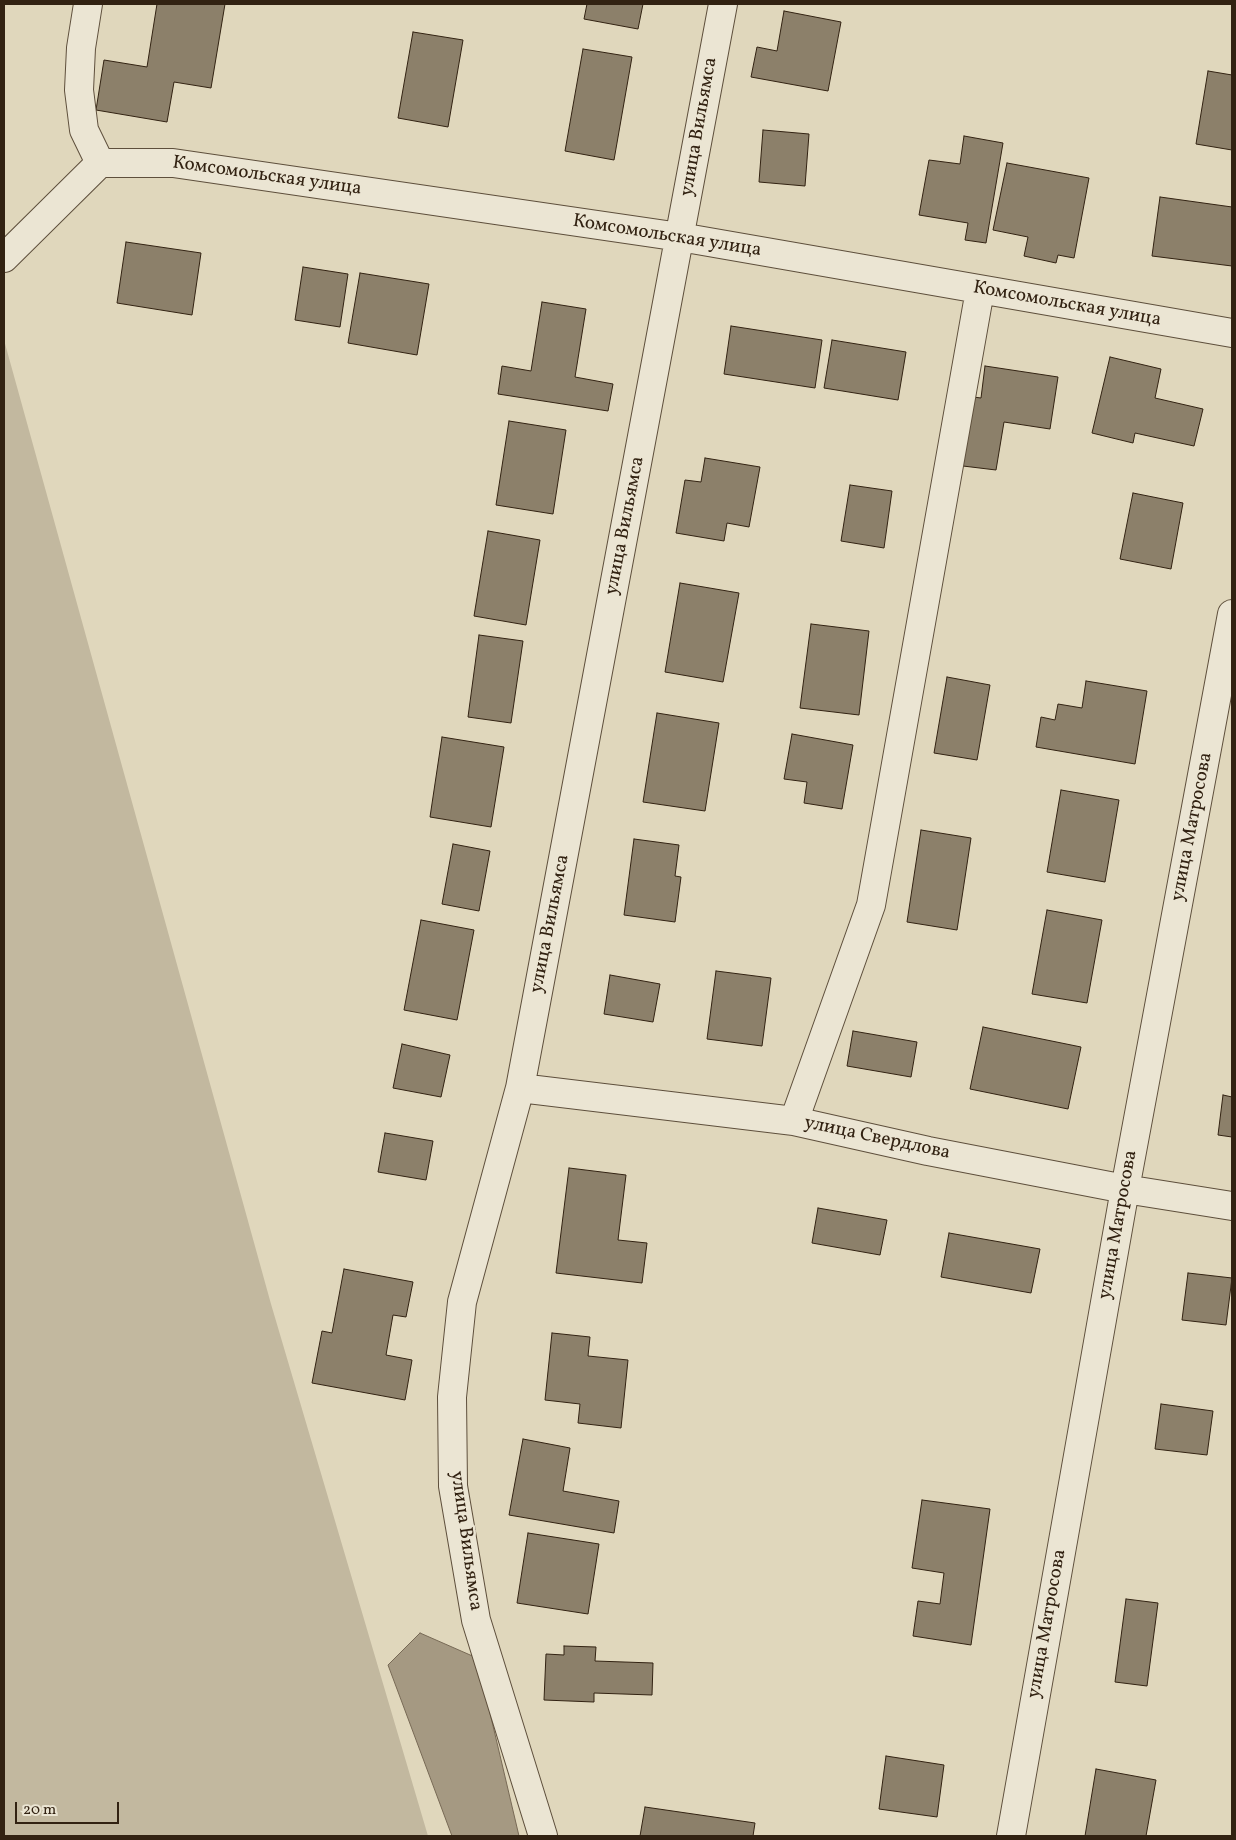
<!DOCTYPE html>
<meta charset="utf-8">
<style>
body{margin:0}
#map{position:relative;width:1236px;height:1840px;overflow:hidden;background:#e0d7bc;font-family:Vollkorn,serif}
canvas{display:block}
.frame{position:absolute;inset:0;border:5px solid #322212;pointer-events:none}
.scale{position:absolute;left:15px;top:1802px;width:104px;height:22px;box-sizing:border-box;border:2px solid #322212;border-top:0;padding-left:6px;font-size:15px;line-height:18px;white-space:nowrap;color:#322212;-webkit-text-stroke:4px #ebe5d3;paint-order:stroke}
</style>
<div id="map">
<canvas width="1236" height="1840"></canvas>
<div class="frame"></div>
<div class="scale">20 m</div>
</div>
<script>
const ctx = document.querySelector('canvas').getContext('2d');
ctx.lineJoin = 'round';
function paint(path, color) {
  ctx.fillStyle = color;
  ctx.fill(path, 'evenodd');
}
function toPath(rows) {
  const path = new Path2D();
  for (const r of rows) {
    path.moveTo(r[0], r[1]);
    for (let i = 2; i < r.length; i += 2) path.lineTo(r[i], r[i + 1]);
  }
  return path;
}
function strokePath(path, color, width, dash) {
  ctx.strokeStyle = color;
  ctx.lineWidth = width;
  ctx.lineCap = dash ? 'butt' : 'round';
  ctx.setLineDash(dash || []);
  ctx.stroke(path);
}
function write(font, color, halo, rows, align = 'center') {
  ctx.font = font + ' Vollkorn,serif';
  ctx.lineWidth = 5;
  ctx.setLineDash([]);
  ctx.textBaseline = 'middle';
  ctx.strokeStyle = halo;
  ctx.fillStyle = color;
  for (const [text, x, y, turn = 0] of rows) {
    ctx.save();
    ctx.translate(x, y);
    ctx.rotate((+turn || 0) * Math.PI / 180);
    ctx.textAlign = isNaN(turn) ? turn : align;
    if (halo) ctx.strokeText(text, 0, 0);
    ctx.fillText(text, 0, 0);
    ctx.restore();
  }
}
paint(toPath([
 [4,340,271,1304,428,1836,4,1836]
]), '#c2b89f');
const water = toPath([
 [420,1633,477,1658,519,1836,452,1836,388,1665,420,1633]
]);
paint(water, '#a59982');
strokePath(water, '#776955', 1);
const building = toPath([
 [157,4,225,4,211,88,174,82,167,122,96,110,104,60,147,67,157,4],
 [587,4,643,4,638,29,584,19,587,4],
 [784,11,841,22,828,91,751,77,757,47,777,51,784,11],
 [413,32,463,40,448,127,398,118,413,32],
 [583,49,632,57,614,160,565,151,583,49],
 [1208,71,1232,75,1232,150,1196,144,1208,71],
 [763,130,809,134,805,186,759,182,763,130],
 [964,136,1003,143,986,243,965,240,968,223,919,215,929,160,960,164,964,136],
 [1007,163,1089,178,1074,258,1058,255,1056,263,1024,256,1028,237,993,230,1007,163],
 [1160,197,1232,207,1232,266,1152,256,1160,197],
 [126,242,201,253,192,315,117,303,126,242],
 [303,267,348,274,340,327,295,320,303,267],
 [360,273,429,284,417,355,348,343,360,273],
 [542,302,586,309,575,377,613,384,608,411,498,394,502,366,531,371,542,302],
 [731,326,822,340,815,388,724,374,731,326],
 [832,340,906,352,898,400,824,388,832,340],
 [1110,357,1161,369,1155,398,1203,409,1194,446,1135,433,1133,443,1092,433,1110,357],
 [985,366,1058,377,1050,429,1004,422,996,470,963,466,973,397,981,398,985,366],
 [509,421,566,430,553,514,496,505,509,421],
 [705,458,760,467,749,527,727,523,724,541,676,533,685,480,701,482,705,458],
 [850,485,892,491,884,548,841,541,850,485],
 [1133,493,1183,503,1171,569,1120,559,1133,493],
 [488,531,540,540,526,625,474,616,488,531],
 [680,583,739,593,723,682,665,672,680,583],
 [811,624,869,631,859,715,800,708,811,624],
 [479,635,523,641,511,723,468,717,479,635],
 [947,677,990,685,977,760,934,753,947,677],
 [1086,681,1147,691,1135,764,1036,747,1041,717,1055,720,1058,704,1082,708,1086,681],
 [657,713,719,723,705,811,643,802,657,713],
 [792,734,853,745,842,809,804,803,807,782,784,779,792,734],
 [442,737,504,747,491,827,430,817,442,737],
 [1061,790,1119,800,1105,882,1047,872,1061,790],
 [921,830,971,838,957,930,907,922,921,830],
 [634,839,679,845,675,876,681,877,675,922,624,915,634,839],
 [453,844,490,851,479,911,442,904,453,844],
 [1047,910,1102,920,1087,1003,1032,994,1047,910],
 [421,920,474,930,457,1020,404,1010,421,920],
 [716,971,771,978,762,1046,707,1039,716,971],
 [610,975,660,984,653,1022,604,1014,610,975],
 [983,1027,1081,1047,1068,1109,970,1089,983,1027],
 [853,1031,917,1042,911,1077,847,1066,853,1031],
 [402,1044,450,1055,441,1097,393,1088,402,1044],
 [1223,1095,1232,1097,1232,1137,1218,1135,1223,1095],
 [385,1133,433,1141,426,1180,378,1172,385,1133],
 [569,1168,626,1175,618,1240,647,1243,642,1283,556,1273,569,1168],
 [818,1208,887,1220,880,1255,812,1243,818,1208],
 [949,1233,1040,1249,1031,1293,941,1277,949,1233],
 [344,1269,413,1282,406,1317,393,1315,386,1355,412,1360,405,1400,312,1383,322,1331,332,1333,344,1269],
 [1188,1273,1232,1278,1226,1325,1182,1320,1188,1273],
 [552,1333,590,1337,588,1356,628,1360,621,1428,578,1423,580,1404,545,1400,552,1333],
 [1161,1404,1213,1411,1207,1455,1155,1449,1161,1404],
 [523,1439,570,1448,563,1491,619,1501,614,1533,509,1515,523,1439],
 [922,1500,990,1509,971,1645,913,1636,918,1601,940,1604,944,1573,912,1568,922,1500],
 [528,1533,599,1544,588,1614,517,1603,528,1533],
 [1126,1599,1158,1603,1147,1686,1115,1682,1126,1599],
 [564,1646,596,1647,595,1661,653,1663,652,1695,594,1693,594,1702,544,1700,546,1654,564,1655,564,1646],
 [886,1756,944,1765,937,1817,879,1809,886,1756],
 [1096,1769,1156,1780,1146,1836,1085,1836,1096,1769],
 [645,1807,755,1823,753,1836,640,1836,645,1807]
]);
paint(building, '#8c806a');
strokePath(building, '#322212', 1);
const minor = toPath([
 [88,4,81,48,79,90,84,130,100,163],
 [100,163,173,163,680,237,1232,333],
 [4,258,100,163],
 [520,1088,794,1121,928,1151,1125,1189,1232,1206],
 [794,1121,871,905,980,290],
 [543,1836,476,1620,453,1486,452,1397,462,1302,520,1088,723,4],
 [1011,1836,1125,1189,1232,614]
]);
strokePath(minor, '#5e4f3c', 30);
strokePath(minor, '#ebe5d3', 28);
write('19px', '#322212', '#ebe5d3', [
 ["улица Вильямса",700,127,-80],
 ["Комсомольская улица",267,177,8],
 ["Комсомольская улица",667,237,9],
 ["Комсомольская улица",1067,305,10],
 ["улица Вильямса",626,526,-79],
 ["улица Матросова",1193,827,-79],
 ["улица Вильямса",551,924,-79],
 ["улица Свердлова",877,1139,12],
 ["улица Матросова",1119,1225,-80],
 ["улица Вильямса",465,1541,82],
 ["улица Матросова",1048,1624,-80]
]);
</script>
